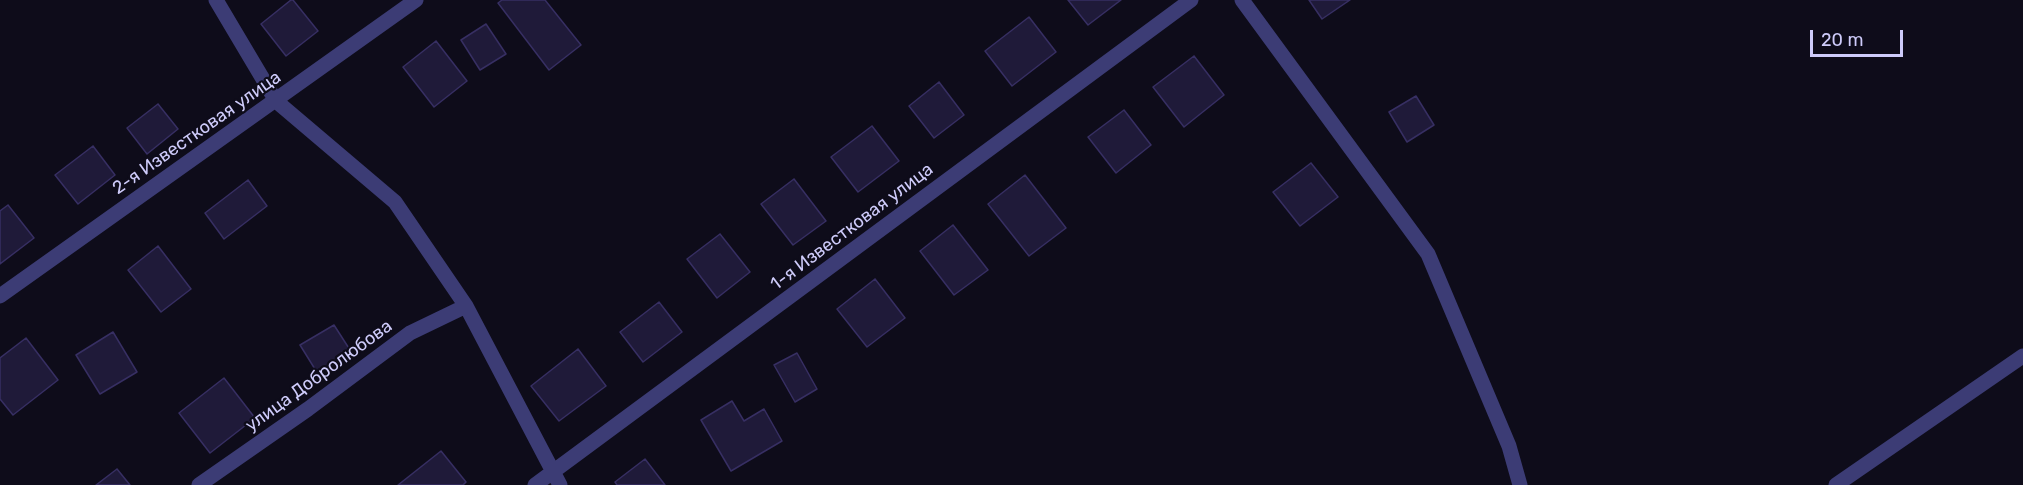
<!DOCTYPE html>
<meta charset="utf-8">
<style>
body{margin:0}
#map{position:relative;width:2023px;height:485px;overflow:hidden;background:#0e0c1a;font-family:Rubik,sans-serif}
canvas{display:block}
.scale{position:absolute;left:1810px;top:30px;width:93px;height:27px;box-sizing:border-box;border:3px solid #cecbfa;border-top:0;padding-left:8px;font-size:18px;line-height:21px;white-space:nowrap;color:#cecbfa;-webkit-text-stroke:4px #0e0c1a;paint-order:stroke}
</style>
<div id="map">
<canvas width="2023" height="485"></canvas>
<div class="scale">20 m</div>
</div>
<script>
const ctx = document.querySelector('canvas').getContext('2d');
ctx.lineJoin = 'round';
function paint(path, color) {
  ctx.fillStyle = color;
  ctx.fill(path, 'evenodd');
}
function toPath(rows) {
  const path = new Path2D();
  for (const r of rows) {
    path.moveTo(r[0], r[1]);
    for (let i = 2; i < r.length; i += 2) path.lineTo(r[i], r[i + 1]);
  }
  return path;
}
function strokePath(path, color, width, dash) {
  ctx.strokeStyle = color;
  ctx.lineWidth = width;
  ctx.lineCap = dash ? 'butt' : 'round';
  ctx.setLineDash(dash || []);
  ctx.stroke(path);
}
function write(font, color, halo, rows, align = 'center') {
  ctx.font = font + ' Rubik,sans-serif';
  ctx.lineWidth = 4.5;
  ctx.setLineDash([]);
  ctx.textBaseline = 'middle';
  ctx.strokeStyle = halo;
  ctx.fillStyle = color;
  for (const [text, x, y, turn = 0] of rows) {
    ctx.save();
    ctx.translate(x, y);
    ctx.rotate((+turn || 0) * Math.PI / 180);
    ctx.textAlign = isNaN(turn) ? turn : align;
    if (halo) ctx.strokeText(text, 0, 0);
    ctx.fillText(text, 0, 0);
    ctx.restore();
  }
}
const building = toPath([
 [291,0,293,0,318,31,286,56,261,24,291,0],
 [502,0,545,0,581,45,549,70,498,3,502,0],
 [1068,0,1121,0,1088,25,1068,0],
 [1309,0,1350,0,1322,19,1309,0],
 [1029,17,1056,52,1012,86,985,51,1029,17],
 [486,24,506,54,480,70,461,40,486,24],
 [436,41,467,81,434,107,403,67,436,41],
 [1194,56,1224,95,1184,127,1153,87,1194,56],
 [939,82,964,115,934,138,909,106,939,82],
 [1416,96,1434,125,1407,142,1389,112,1416,96],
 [158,104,178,129,147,154,127,128,158,104],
 [1124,110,1151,145,1116,173,1088,137,1124,110],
 [872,126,899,161,858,192,831,157,872,126],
 [93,146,115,175,78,204,55,175,93,146],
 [1311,163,1338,197,1300,226,1273,192,1311,163],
 [1025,175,1066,228,1029,256,988,204,1025,175],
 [794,179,826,221,793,245,761,204,794,179],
 [248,180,267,206,224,239,205,213,248,180],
 [8,205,34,238,0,264,0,211,8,205],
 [953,225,988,270,954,295,920,251,953,225],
 [720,234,750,272,717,298,687,259,720,234],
 [158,246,191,289,161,312,128,270,158,246],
 [875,279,905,318,867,347,837,309,875,279],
 [659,302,682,332,643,362,620,332,659,302],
 [334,325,352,353,318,374,300,345,334,325],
 [113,332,137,372,100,394,76,355,113,332],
 [26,338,58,380,13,415,0,399,0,358,26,338],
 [578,349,606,386,559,421,531,386,578,349],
 [797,353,817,389,795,402,774,365,797,353],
 [224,378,255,418,210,453,179,413,224,378],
 [732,401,744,421,764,409,782,441,731,471,701,420,732,401],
 [441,451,466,482,463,485,398,485,441,451],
 [645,459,665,485,617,485,615,482,645,459],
 [117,469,130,485,96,485,117,469]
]);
paint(building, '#1f1a39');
strokePath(building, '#372f63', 1.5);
strokePath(toPath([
 [216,0,276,101,395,202,466,306,560,485],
 [1242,0,1428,254,1509,446,1520,485],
 [0,296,416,0],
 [199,485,308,409,410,333,466,306],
 [535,485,1191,0],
 [1836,485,2023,356]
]), '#3c3c75', 15);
write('18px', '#cecbfa', '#0e0c1a', [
 ["2-я Известковая улица",197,133,-35],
 ["1-я Известковая улица",852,227,-37],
 ["улица Добролюбова",319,376,-36]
]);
</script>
